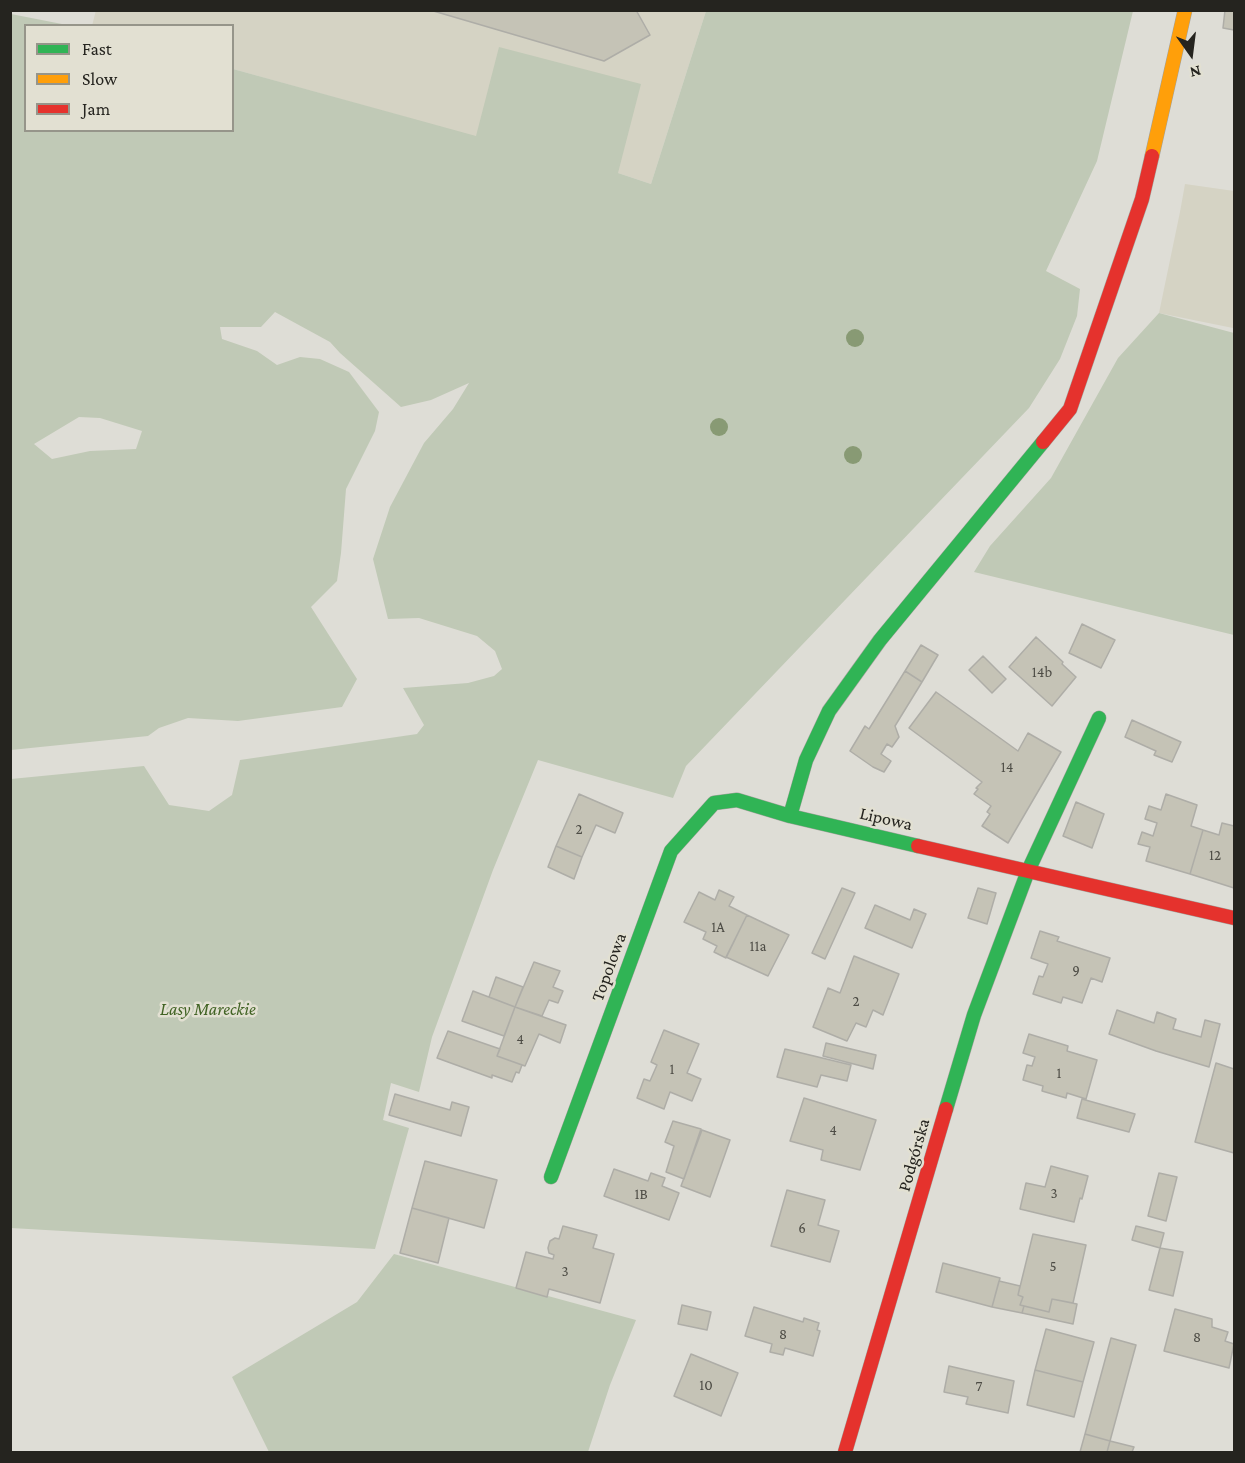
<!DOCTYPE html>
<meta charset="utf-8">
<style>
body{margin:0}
#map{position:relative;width:1245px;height:1463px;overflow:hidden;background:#deddd6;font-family:"Crimson Pro",serif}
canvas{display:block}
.frame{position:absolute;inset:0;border:12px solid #25241f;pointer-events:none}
.legend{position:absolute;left:24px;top:24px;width:210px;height:108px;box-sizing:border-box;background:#e2e0d2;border:2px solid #96958a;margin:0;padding:8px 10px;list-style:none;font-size:18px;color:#25241f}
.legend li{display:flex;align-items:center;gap:12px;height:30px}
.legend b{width:30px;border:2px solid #96958a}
.north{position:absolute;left:1161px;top:24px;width:60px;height:60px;-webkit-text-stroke:4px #e2e0d2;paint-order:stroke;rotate:166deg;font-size:16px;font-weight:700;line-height:24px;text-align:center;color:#25241f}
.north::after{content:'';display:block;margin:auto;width:21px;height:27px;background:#25241f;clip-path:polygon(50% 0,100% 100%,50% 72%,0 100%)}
</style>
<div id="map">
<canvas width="1245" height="1463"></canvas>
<div class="frame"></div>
<ul class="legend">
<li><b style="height:8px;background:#30b455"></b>Fast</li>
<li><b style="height:8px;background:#ff9f0a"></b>Slow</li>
<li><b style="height:8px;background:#e5322d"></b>Jam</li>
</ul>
<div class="north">N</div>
</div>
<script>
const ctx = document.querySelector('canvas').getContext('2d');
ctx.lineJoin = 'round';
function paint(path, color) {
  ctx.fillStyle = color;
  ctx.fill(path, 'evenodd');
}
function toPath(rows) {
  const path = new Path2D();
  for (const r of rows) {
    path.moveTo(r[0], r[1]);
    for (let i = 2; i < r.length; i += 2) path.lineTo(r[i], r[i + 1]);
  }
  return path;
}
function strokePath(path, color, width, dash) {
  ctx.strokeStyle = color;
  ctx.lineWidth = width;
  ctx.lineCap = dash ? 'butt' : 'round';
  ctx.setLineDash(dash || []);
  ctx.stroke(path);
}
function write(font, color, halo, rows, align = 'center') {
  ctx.font = font + ' "Crimson Pro",serif';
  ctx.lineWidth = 5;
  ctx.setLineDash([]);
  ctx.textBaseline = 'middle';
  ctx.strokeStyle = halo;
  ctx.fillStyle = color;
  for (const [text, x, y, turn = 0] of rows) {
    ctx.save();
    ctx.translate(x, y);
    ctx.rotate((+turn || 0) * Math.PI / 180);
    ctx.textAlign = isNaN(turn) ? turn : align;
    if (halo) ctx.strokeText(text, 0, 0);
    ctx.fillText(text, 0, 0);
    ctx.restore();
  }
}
paint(toPath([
 [96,10,706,11,651,184,618,173,476,137,233,69,232,26,92,26],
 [1185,184,1234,191,1233,328,1159,313,1180,212]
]), '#d5d3c4');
paint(toPath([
 [706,11,1133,11,1097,161,1046,271,1080,289,1077,316,1060,359,1029,408,686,766,673,798,538,760,493,870,432,1037,419,1092,391,1083,383,1120,409,1128,375,1249,11,1228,11,779,144,766,169,805,209,811,232,795,240,760,417,734,424,725,403,688,468,683,494,676,502,669,495,651,477,636,419,618,388,619,373,559,390,507,424,443,453,409,469,383,431,400,401,407,340,353,330,342,275,312,261,327,220,327,222,339,257,351,277,365,300,357,320,359,349,372,379,412,375,431,346,489,341,553,337,581,311,607,357,679,342,707,238,721,188,718,159,728,148,736,11,750,11,14,67,25,26,26,26,130,232,130,233,69,476,136,499,47,641,84,618,173,651,184],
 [79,417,100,418,142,431,136,449,90,451,52,459,34,444],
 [1159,313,1234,333,1234,635,974,572,990,546,1051,478,1118,358],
 [394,1254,636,1320,610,1385,588,1452,269,1452,232,1377,357,1302]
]), '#c0c9b6');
const building = toPath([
 [430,10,636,10,650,35,604,61,430,10],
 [1225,10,1234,10,1234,30,1223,28,1225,10],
 [1082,624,1115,640,1101,668,1069,653,1082,624],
 [1036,637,1063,662,1062,664,1076,677,1052,706,1009,667,1036,637],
 [921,645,938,655,922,682,905,671,921,645],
 [983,656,1006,679,992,693,969,670,983,656],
 [905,671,922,682,895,726,899,737,892,747,887,744,881,754,891,761,884,772,873,767,850,751,865,726,869,729,905,671],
 [936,692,1018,751,1028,733,1061,752,1008,843,982,826,990,814,987,812,991,806,974,794,978,789,976,788,982,782,909,728,936,692],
 [1132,720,1181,742,1172,762,1154,755,1156,751,1125,737,1132,720],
 [579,794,623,813,615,833,596,825,582,857,556,846,579,794],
 [1166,794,1197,805,1191,826,1203,830,1190,874,1146,861,1150,847,1138,844,1142,832,1153,836,1157,823,1145,819,1149,806,1161,810,1166,794],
 [1076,802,1104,814,1092,848,1063,836,1076,802],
 [1222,823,1234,826,1234,888,1190,874,1203,830,1219,835,1222,823],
 [556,846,582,857,574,879,548,867,556,846],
 [842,888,855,893,825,959,812,953,842,888],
 [978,888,996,893,987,924,968,918,978,888],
 [719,890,734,897,729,906,747,915,726,958,714,952,717,946,703,939,706,932,684,922,699,892,715,900,719,890],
 [875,905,910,920,914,909,926,914,912,948,865,928,875,905],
 [747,915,789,935,768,976,726,957,747,915],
 [1040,931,1059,937,1057,941,1110,958,1102,982,1091,978,1082,1003,1063,997,1061,1003,1033,994,1039,976,1043,977,1048,964,1031,958,1040,931],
 [854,956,899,974,883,1015,873,1010,866,1027,856,1023,847,1041,813,1027,828,988,840,993,854,956],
 [534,962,560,971,553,987,563,991,558,1003,549,1000,542,1016,515,1007,534,962],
 [496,977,523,987,515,1007,489,997,496,977],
 [473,991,515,1007,504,1036,462,1021,473,991],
 [515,1007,566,1025,560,1043,539,1034,525,1066,497,1056,515,1007],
 [1117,1010,1154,1023,1157,1012,1176,1019,1173,1029,1201,1037,1205,1020,1220,1024,1209,1067,1156,1051,1109,1034,1117,1010],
 [664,1030,699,1044,687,1073,701,1079,692,1101,670,1092,664,1109,637,1098,644,1079,650,1081,657,1065,651,1062,664,1030],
 [448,1031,500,1049,497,1056,522,1065,519,1073,516,1072,512,1082,492,1075,492,1078,437,1058,448,1031],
 [1029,1034,1068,1046,1067,1051,1097,1060,1086,1099,1067,1093,1066,1098,1042,1091,1043,1086,1023,1080,1027,1065,1032,1066,1035,1057,1023,1053,1029,1034],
 [826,1043,876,1055,873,1069,823,1056,826,1043],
 [785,1049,851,1065,847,1081,821,1075,817,1087,777,1077,785,1049],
 [1216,1063,1234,1069,1234,1153,1195,1142,1216,1063],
 [395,1094,450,1110,452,1102,469,1107,461,1136,389,1115,395,1094],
 [804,1098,876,1120,860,1170,821,1160,823,1150,790,1141,804,1098],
 [1082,1099,1135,1114,1129,1132,1077,1118,1082,1099],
 [673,1121,701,1129,684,1179,666,1172,674,1146,665,1142,673,1121],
 [702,1130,730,1140,710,1197,681,1186,702,1130],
 [425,1161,497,1180,484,1228,412,1208,425,1161],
 [1051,1166,1088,1176,1082,1199,1080,1198,1074,1222,1020,1209,1026,1183,1045,1187,1051,1166],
 [614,1169,648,1181,651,1173,665,1178,662,1186,679,1193,669,1220,604,1196,614,1169],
 [1159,1173,1177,1177,1166,1221,1148,1216,1159,1173],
 [787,1190,825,1200,818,1225,839,1231,830,1262,771,1246,787,1190],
 [412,1208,449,1218,438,1263,400,1253,412,1208],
 [563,1226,597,1235,593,1248,614,1254,600,1303,549,1289,547,1297,516,1288,526,1252,553,1259,554,1255,549,1253,548,1248,550,1241,555,1238,559,1239,563,1226],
 [1136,1226,1164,1233,1160,1248,1132,1240,1136,1226],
 [1033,1234,1086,1245,1073,1303,1052,1299,1049,1312,1020,1305,1023,1297,1018,1295,1033,1234],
 [1160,1248,1183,1252,1173,1296,1149,1290,1160,1248],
 [943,1263,1000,1278,992,1307,936,1292,943,1263],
 [999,1281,1020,1286,1018,1295,1023,1297,1020,1305,1024,1306,1022,1313,992,1307,999,1281],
 [1052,1299,1077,1304,1073,1324,1022,1313,1024,1306,1049,1312,1052,1299],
 [682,1305,711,1312,707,1330,678,1324,682,1305],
 [754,1307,803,1322,804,1318,819,1323,817,1330,820,1331,813,1356,785,1348,783,1355,770,1352,772,1344,745,1336,754,1307],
 [1175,1309,1212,1319,1212,1327,1228,1332,1225,1341,1234,1344,1229,1368,1164,1351,1175,1309],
 [1046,1329,1094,1342,1083,1382,1035,1370,1046,1329],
 [1111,1338,1136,1345,1110,1441,1085,1434,1111,1338],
 [691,1354,738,1373,721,1416,674,1396,691,1354],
 [949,1366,1014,1381,1008,1413,966,1404,968,1397,944,1392,949,1366],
 [1035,1370,1083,1382,1074,1417,1027,1405,1035,1370],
 [1085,1434,1110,1441,1107,1452,1080,1452,1085,1434],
 [1110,1441,1134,1447,1132,1452,1107,1452,1110,1441]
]);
paint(building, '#c5c3b6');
strokePath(building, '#aeada7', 1.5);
const fast = toPath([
 [790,816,806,760,829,711,880,640,1043,442],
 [946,1109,974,1015,1028,871,1099,718],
 [551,1177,671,851,714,803,737,800,790,816,918,846]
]);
const slow = toPath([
 [1152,156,1185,10]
]);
const jam = toPath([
 [1043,442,1070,409,1142,199,1152,156],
 [918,846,1234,918],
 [845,1452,946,1109]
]);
strokePath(fast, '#a2a29c', 15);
strokePath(slow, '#a2a29c', 15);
strokePath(jam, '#a2a29c', 15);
strokePath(fast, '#30b455', 14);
strokePath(slow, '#ff9f0a', 14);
strokePath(jam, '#e5322d', 14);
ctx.fillStyle = '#889a74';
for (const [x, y] of [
 [855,338],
 [719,427],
 [853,455]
]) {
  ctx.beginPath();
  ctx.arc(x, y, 9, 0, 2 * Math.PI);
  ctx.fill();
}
write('15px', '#4d4c45', null, [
 ["14b",1042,672],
 ["14",1007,767],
 ["2",579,829],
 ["12",1215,855],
 ["1A",718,927],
 ["11a",758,946],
 ["9",1076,970],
 ["2",856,1001],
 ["4",520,1039],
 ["1",672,1069],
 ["1",1059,1073],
 ["4",833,1130],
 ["3",1054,1193],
 ["1B",641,1194],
 ["6",802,1228],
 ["5",1053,1266],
 ["3",565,1271],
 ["8",783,1334],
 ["8",1197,1337],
 ["10",706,1385],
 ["7",979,1386]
]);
write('18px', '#25241f', '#e2e0d2', [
 ["Lipowa",886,819,13],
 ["Topolowa",609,967,-70],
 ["Podgórska",914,1155,-74]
]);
write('italic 18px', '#416324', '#e2e0d2', [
 ["Lasy Mareckie",208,1009]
]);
</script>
